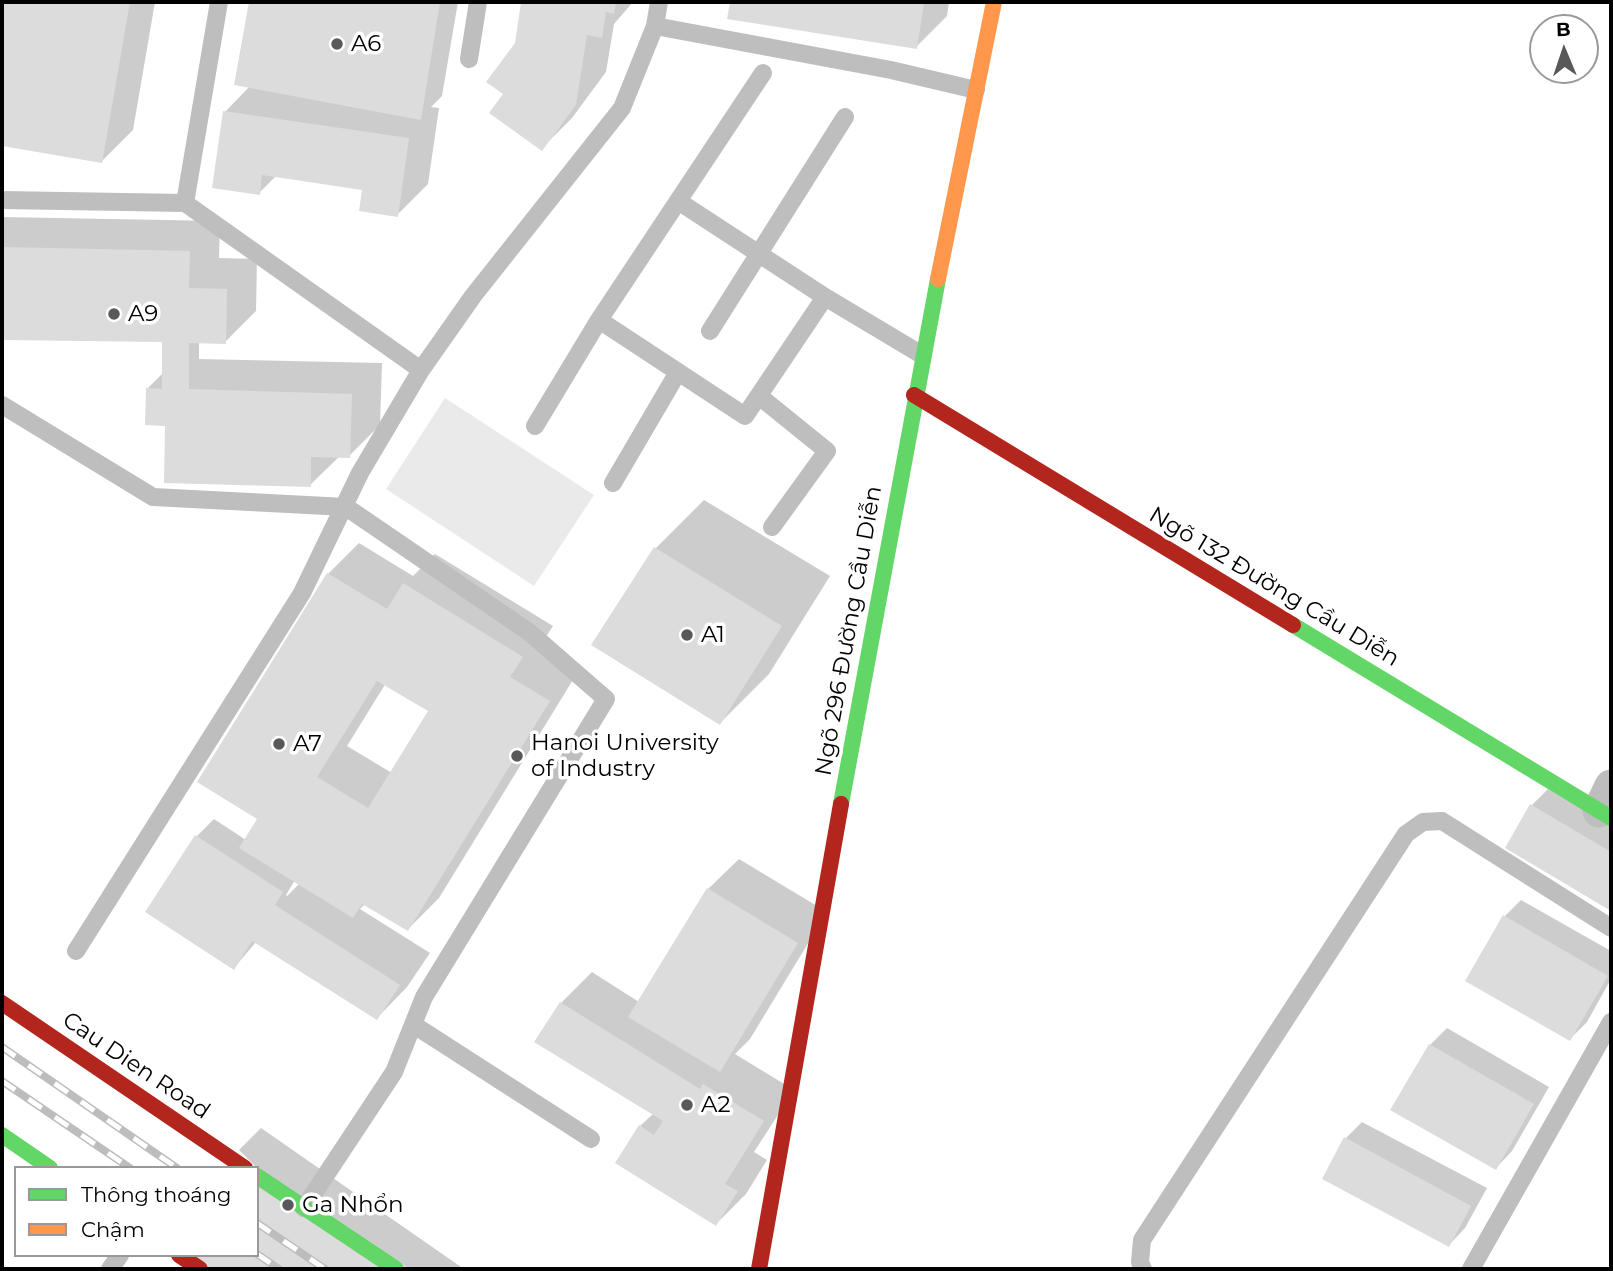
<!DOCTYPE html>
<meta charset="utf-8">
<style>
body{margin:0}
#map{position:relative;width:1613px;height:1271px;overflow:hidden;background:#fff;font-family:Montserrat,sans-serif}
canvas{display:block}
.frame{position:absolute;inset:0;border:4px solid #000;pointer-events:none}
.legend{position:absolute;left:14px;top:1166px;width:245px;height:91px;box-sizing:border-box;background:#fff;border:2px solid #999;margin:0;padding:9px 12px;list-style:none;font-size:21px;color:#000}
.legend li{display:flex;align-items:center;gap:14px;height:35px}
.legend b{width:35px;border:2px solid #999}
.north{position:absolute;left:1529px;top:14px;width:70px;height:70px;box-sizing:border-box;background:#fff;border:2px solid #999;border-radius:50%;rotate:358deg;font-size:19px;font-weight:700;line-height:28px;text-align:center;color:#000}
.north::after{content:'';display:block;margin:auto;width:24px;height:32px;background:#595959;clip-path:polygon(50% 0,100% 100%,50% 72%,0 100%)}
</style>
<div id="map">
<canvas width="1613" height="1271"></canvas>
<div class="frame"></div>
<ul class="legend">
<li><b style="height:9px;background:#63d668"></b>Thông thoáng</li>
<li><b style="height:9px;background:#ff974d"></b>Chậm</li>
</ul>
<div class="north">B</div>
</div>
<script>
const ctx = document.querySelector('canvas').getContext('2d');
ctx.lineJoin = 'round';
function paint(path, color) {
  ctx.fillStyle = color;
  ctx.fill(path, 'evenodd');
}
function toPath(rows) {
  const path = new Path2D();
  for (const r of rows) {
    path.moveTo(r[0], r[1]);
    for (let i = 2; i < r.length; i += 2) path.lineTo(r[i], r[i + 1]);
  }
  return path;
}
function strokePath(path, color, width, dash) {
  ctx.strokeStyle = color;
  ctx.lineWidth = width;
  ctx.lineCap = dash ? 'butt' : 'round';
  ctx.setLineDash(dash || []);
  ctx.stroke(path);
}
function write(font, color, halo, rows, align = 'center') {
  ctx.font = font + ' Montserrat,sans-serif';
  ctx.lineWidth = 7;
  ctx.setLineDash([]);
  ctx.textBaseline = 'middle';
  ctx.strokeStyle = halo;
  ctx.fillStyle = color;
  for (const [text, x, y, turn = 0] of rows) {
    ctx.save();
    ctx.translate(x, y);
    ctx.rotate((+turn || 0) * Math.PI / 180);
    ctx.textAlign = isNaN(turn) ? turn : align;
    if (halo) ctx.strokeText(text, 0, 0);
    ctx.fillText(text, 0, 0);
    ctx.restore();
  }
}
paint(toPath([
 [445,398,594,495,534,586,386,489]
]), '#eaeaea');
paint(toPath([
 [2,2,155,2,133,130,102,161,2,144],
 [251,2,458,2,442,96,431,107,439,108,428,184,397,215,364,188,277,175,259,193,225,112,250,86,236,84],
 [523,2,633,2,614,24,606,72,572,118,541,149,506,94],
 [732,2,949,2,947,16,916,47,729,18],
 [2,217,220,221,219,258,257,259,256,311,225,342,199,342,199,359,382,363,380,425,349,456,340,456,310,485,147,389,164,372,164,341,2,338],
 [704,500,830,576,769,674,720,723,656,548],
 [359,543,413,576,435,554,553,626,540,646,579,670,439,898,408,929,365,904,360,909,430,953,407,987,377,1018,256,942,234,968,148,912,197,836,214,819,246,840,259,818,328,574],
 [386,683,431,711,392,773,347,746],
 [295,880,300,883,287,896,286,895],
 [1548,789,1611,826,1611,909,1507,847,1532,805],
 [739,859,827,912,750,1039,735,1054,794,1090,754,1152,767,1160,746,1194,716,1224,640,1126,653,1114,561,1003,592,972,639,1002,708,889],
 [1521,900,1611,951,1611,979,1587,1022,1570,1039,1504,917],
 [1447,1028,1549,1087,1512,1151,1496,1168,1430,1045],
 [1362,1122,1487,1188,1465,1228,1449,1245,1345,1139],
 [261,1128,464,1269,190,1269,257,1255,257,1168,239,1150]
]), '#0003');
paint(toPath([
 [2,2,130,2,102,163,2,146],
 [249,2,440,2,421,120,234,85],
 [521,2,616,2,614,14,606,12,602,38,587,35,576,105,542,151,489,113,503,94,486,82,515,43],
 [730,2,924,2,917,49,727,19],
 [223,111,409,138,398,217,359,211,362,190,262,175,260,195,212,188],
 [2,247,190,251,189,288,227,289,226,344,189,343,189,389,352,394,350,458,311,457,311,487,164,483,165,426,145,425,146,388,162,389,162,342,2,340],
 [654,547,782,626,720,725,591,645],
 [327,573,387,609,403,583,523,657,510,677,550,701,408,931,362,904,353,918,239,848,257,819,197,782],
 [377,681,428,711,368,808,317,777],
 [1530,804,1611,852,1611,911,1505,848],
 [195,835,283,892,275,905,400,985,377,1020,252,941,234,970,145,912],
 [707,888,798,943,720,1072,628,1017],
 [1503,915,1608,976,1570,1041,1465,981],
 [560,1002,700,1089,703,1084,764,1121,725,1184,738,1191,716,1226,615,1163,639,1125,654,1135,663,1121,534,1042],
 [1429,1044,1534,1104,1496,1170,1390,1110],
 [1344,1137,1471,1206,1449,1247,1322,1179],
 [257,1168,410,1269,187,1269,167,1255,257,1255]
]), '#dcdcdc');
strokePath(toPath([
 [655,26,891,70,976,90],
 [469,59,478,2],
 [763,73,599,320,745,416,825,297],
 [2,200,185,203,421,370],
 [678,201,825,297,922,355],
 [185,203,219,2],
 [710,331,845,117],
 [759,396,827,451,772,527],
 [2,405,153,497,346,507,529,632,606,699,424,997,394,1072,304,1208],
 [535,426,599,320],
 [613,483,678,372],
 [76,951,302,593,360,473,421,370,473,296,622,108,655,26,659,2],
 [414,1025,591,1139],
 [110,1269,120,1255],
 [1143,1269,1140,1262,1142,1240,1406,834,1423,822,1442,821,1611,928],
 [1471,1269,1611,1022]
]), '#bebebe', 18);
strokePath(toPath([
 [1599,811,1611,786]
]), '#bebebe', 33);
strokePath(toPath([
 [1293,625,1611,818],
 [841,804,938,279],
 [2,1135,50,1168],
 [257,1176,396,1269]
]), '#63d668', 16);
strokePath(toPath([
 [938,279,994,2]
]), '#ff974d', 16);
strokePath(toPath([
 [914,395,1293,625],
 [2,1003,245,1168],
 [179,1255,200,1269],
 [759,1269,841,804]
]), '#b3261e', 16);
const rail = toPath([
 [2,1047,177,1168],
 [2,1081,130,1168],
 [257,1223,325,1269],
 [257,1254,279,1269]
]);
strokePath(rail, '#bdbdbd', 8);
strokePath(rail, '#fff', 5, [16]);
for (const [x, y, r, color] of [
 [337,44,7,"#595959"],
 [114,314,7,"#595959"],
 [687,635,7,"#595959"],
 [279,744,7,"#595959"],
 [517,756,7,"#595959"],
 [687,1105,7,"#595959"],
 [288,1205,7,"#595959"]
]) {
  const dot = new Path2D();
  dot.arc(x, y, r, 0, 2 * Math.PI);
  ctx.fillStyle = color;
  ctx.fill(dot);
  strokePath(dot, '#fff', 2.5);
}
write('23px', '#000', '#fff', [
 ["A6",351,44],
 ["A9",128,314],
 ["A1",701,635],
 ["Hanoi University",531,743],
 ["of Industry",531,769],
 ["A7",293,744],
 ["A2",701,1105],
 ["Ga Nhổn",302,1205]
], 'left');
write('23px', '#000', '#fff', [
 ["Ngõ 132 Đường Cầu Diễn",1274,587,31],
 ["Ngõ 296 Đường Cầu Diễn",849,631,-80],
 ["Cau Dien Road",136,1066,34]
]);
</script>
